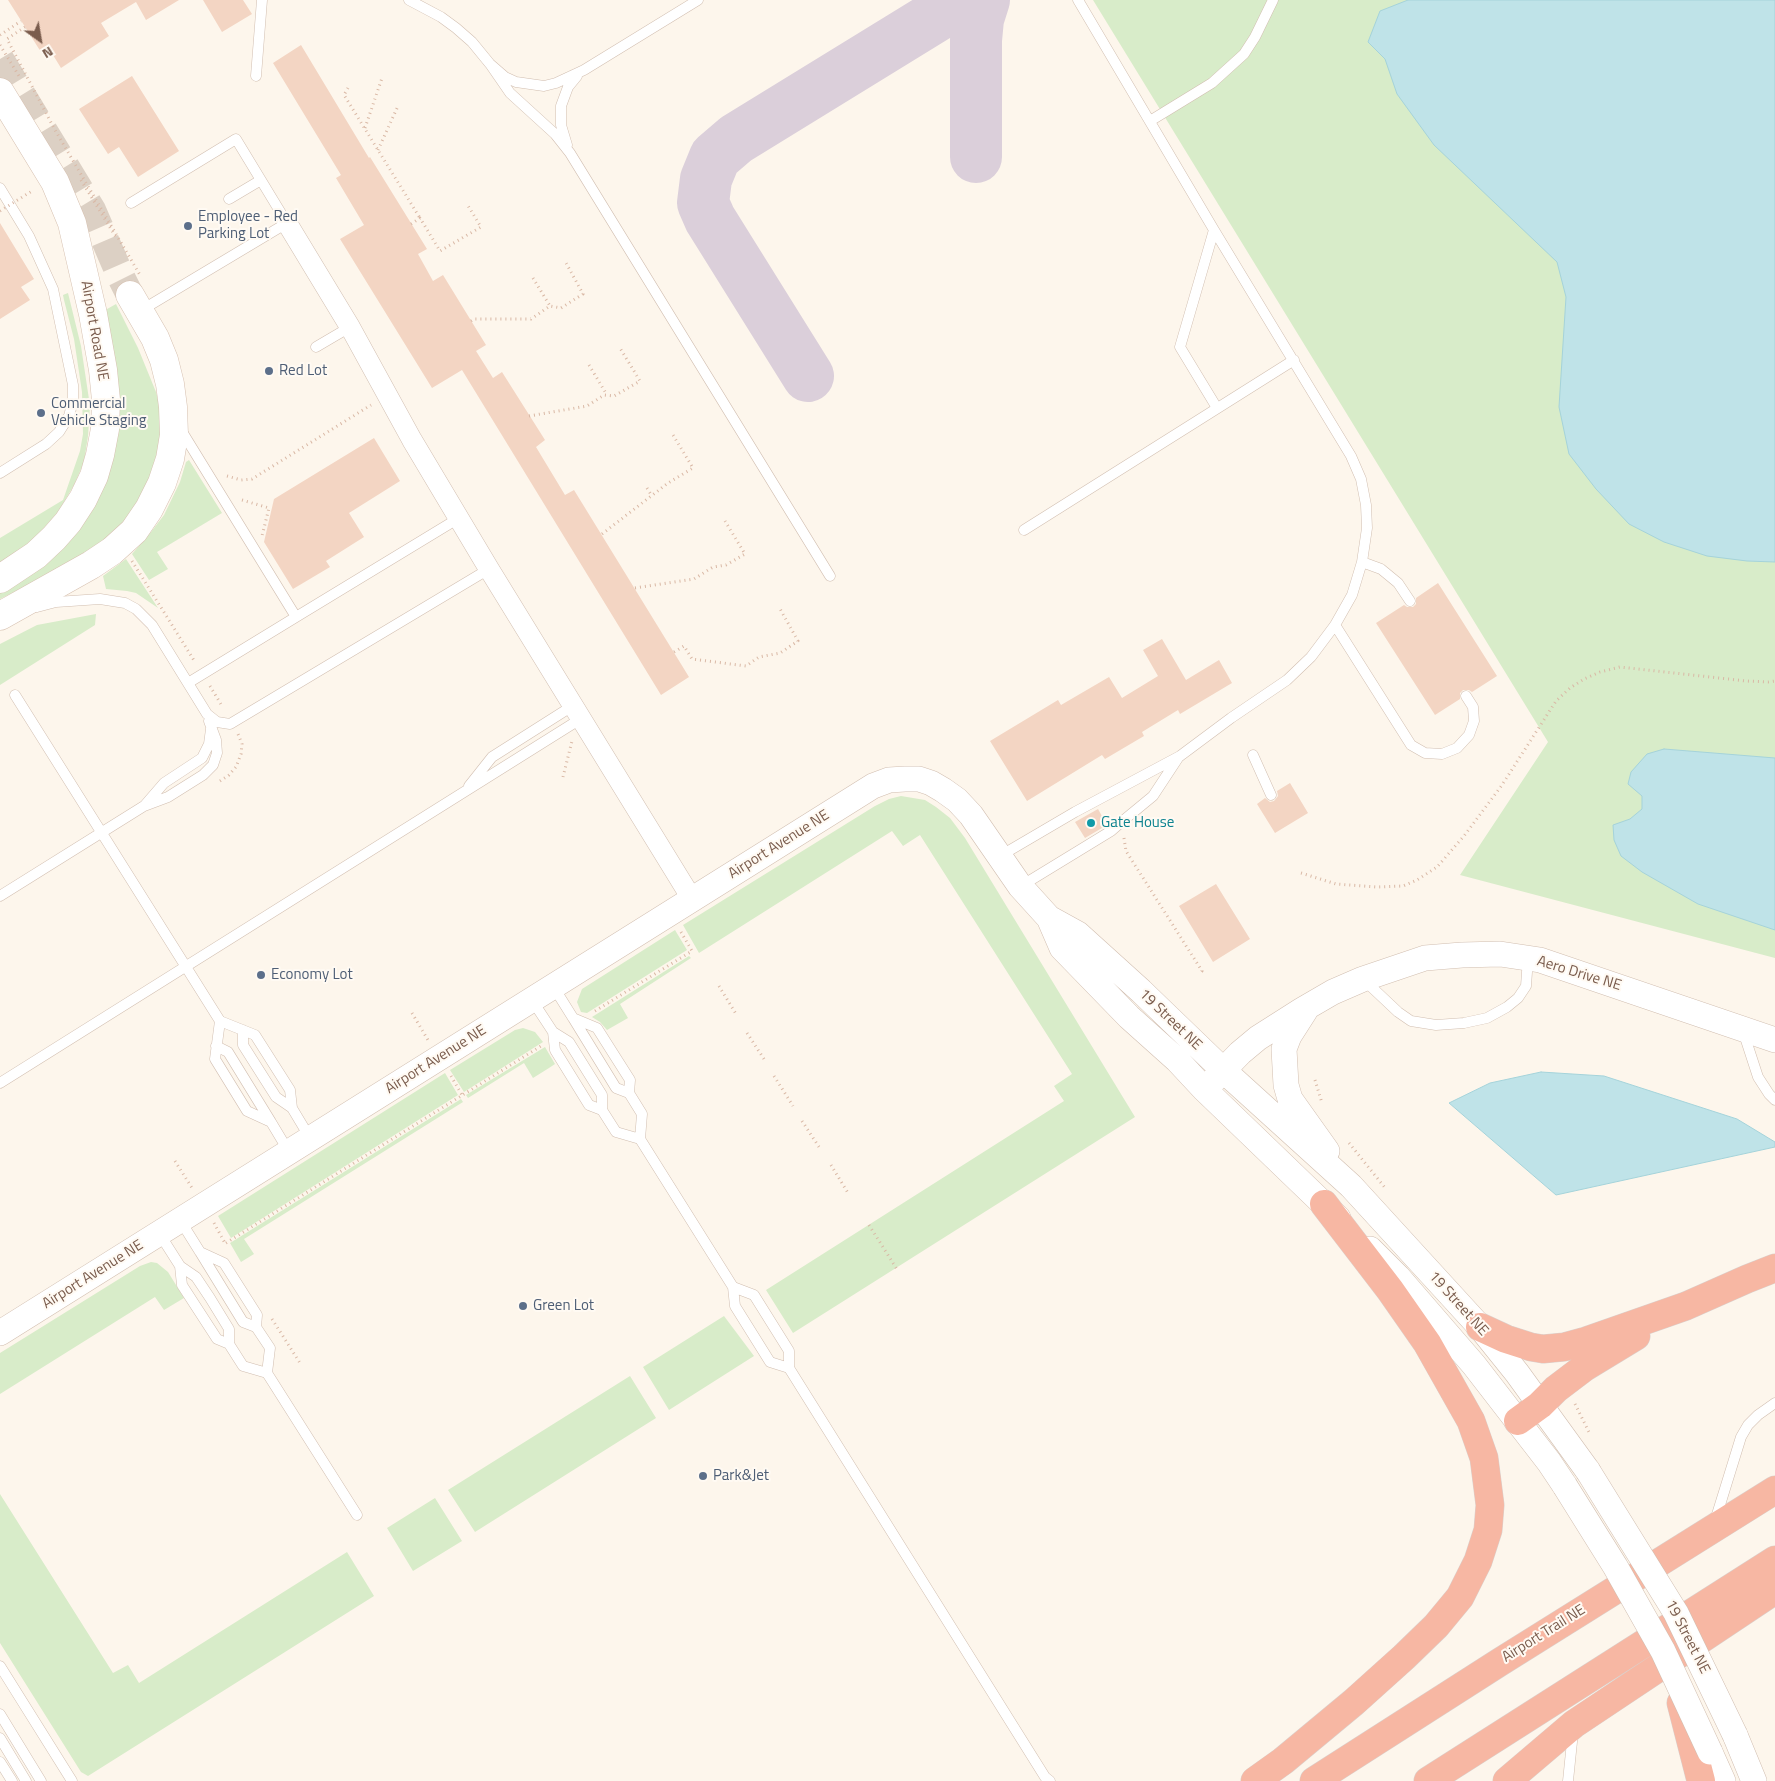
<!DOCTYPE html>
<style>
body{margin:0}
#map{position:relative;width:1775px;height:1781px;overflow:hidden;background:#fdf6ec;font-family:"Titillium Web",sans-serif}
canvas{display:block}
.north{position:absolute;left:15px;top:15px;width:50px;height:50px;-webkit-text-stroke:4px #fffaf3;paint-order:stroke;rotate:148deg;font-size:14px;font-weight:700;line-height:20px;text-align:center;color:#7a5c4d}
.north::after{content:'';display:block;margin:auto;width:18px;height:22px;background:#7a5c4d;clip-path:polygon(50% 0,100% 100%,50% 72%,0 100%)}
</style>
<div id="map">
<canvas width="1775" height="1781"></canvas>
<div class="north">N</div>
</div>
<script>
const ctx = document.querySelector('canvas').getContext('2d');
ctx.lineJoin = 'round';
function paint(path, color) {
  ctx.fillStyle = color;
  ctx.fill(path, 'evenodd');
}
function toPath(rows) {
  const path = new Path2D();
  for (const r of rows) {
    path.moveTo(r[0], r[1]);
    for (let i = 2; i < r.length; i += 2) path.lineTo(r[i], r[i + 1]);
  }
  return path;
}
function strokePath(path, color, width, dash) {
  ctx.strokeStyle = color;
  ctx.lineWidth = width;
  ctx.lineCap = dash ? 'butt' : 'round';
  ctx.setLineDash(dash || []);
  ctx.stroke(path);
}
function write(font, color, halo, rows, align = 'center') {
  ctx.font = font + ' "Titillium Web",sans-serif';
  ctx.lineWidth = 4;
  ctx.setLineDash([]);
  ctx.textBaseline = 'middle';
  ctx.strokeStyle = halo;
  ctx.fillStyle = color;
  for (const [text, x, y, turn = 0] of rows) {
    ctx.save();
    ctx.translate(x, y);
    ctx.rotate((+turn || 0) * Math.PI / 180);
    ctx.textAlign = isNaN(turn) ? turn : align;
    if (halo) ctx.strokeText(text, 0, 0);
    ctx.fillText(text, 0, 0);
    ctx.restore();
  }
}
paint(toPath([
 [1093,0,1775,0,1775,958,1460,875,1548,742],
 [68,293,81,346,90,406,88,436,84,462,74,485,58,512,35,538,0,568,0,538,63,500,80,451,83,434,82,392,74,339,64,300,63,295],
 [116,304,138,348,156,392,161,411,162,434,159,454,142,499,113,536,41,579,0,599,0,593,22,579,91,508,100,313],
 [189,460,222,513,157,552,168,569,149,580,132,554,151,532,164,515,180,482,186,462],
 [126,559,158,608,136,593,127,591,106,589,103,576],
 [96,614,95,625,0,685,0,644,37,625],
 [901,796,925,800,936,807,950,818,965,838,1135,1117,793,1333,766,1290,1064,1101,1054,1086,1072,1074,920,835,903,846,892,831,699,953,683,925,875,806,889,799],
 [675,930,687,950,587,1013,581,1012,577,1002,582,989],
 [689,956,691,958,620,1004,628,1018,607,1030,600,1022,592,1017],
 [523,1028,535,1032,543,1042,464,1092,450,1070,515,1030],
 [545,1047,555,1064,549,1068,533,1078,524,1063,468,1098,466,1095],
 [445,1073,458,1095,231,1238,218,1216],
 [461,1099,463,1102,244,1239,254,1254,241,1262,230,1243],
 [151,1262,157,1263,168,1272,184,1298,164,1310,155,1297,0,1394,0,1353,140,1266],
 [724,1316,754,1356,669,1410,643,1367],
 [630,1376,656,1418,475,1532,448,1490],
 [0,1494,113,1673,128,1665,139,1683,347,1552,374,1596,88,1776,81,1772,0,1643],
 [435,1498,462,1541,413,1571,387,1528]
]), '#d8ecc9');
const water = toPath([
 [1408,0,1775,0,1775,562,1747,561,1707,556,1664,542,1629,524,1596,489,1569,454,1559,407,1566,297,1557,262,1434,145,1397,94,1385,59,1368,42,1380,11,1408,0],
 [1664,749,1775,758,1775,930,1698,904,1642,872,1621,856,1614,840,1613,825,1630,819,1642,809,1642,796,1628,784,1631,772,1647,754,1664,749],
 [1541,1072,1604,1076,1737,1119,1775,1142,1775,1147,1556,1195,1449,1103,1490,1083,1541,1072]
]);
paint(water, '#bfe3e8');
strokePath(water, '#a5d3da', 1);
strokePath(toPath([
 [976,157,976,40,978,19,984,0],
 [808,376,710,219,703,203,706,179,715,157,736,139,962,0]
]), '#dbcfda', 52);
paint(toPath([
 [8,0,179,0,146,20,136,2,101,23,109,36,61,68,53,55,46,60],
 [203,0,243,0,252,14,222,32],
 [301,45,369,158,370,157,427,249,418,254,433,281,443,275,486,345,476,351,493,378,502,372,545,440,536,447,565,495,574,490,689,677,661,695,462,370,432,388,340,239,364,225,336,178,341,175,273,63],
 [132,76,179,151,138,177,119,147,108,154,79,109],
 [0,223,34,279,21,287,30,300,0,319],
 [374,438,400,481,349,513,364,537,326,561,330,567,293,589,264,542,274,499],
 [1438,583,1497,676,1472,692,1469,690,1463,690,1460,693,1460,699,1435,715,1376,623,1404,605,1407,607,1413,607,1416,604,1416,598],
 [1162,639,1186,680,1219,660,1232,683,1180,714,1178,710,1142,732,1144,736,1105,759,1102,755,1027,801,990,741,1058,700,1061,705,1109,677,1122,698,1158,676,1143,650],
 [1290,783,1308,813,1275,833,1257,804,1265,798,1270,802,1274,801,1278,796,1277,791],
 [1098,809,1107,825,1085,838,1075,822],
 [1216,884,1250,939,1213,962,1179,906]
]), '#f3d5c3');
strokePath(toPath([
 [0,59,92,210,121,277,130,295]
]), '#dcd0c4', 28, [28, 14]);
const service = toPath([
 [409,0,441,17,456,28,472,42,490,64,505,77,516,82,544,86,556,83,584,70,698,0],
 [490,64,510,93,555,134,570,153,830,576],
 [256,76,262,0],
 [1150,121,1212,83,1244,54,1255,37,1273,0],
 [567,145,561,125,561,106,568,87,577,76],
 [0,188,29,236,53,289,73,385,73,401,69,416,59,432,46,444,0,473],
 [229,199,261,180],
 [131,203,236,139,287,223,140,311],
 [1214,230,1180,347,1217,408],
 [316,347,350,327],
 [181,430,296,617,188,683],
 [1024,530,1294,360],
 [1362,562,1381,569,1398,583,1410,601],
 [37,607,56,602,100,599,125,603,136,609,152,625,207,714,217,722,230,724,489,569],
 [296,617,459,518],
 [1335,625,1411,745,1425,753,1442,754,1457,748,1469,735,1474,721,1473,707,1466,696],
 [15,695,220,1021,255,1035,290,1090,292,1108,310,1138],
 [1253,755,1271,795],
 [469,786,492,757,574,705],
 [145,805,164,783,202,758,209,744,211,729],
 [1000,856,1075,812,1180,756,1231,718,1287,680,1311,657,1335,625,1352,595,1362,562,1367,528,1366,505,1361,479,1351,456,1214,230,1078,0],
 [1021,886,1111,831,1119,824,1153,796,1178,758],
 [0,896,144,806,168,797,203,775,213,765,217,753,216,740,209,721],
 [1364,980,1398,1012,1411,1021,1436,1025,1464,1023,1487,1018,1507,1007,1518,998,1526,986,1528,958],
 [553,986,573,1018,597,1028,630,1080,629,1093,642,1114,640,1139,733,1287,735,1306,770,1362,789,1368],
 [532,1000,553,1032,555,1050,589,1105,602,1110,616,1132,640,1139],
 [573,1018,616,1088,629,1093],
 [220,1021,215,1059,247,1111,271,1122,289,1152],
 [243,1030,243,1045,276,1097,292,1108],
 [1743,1031,1758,1077,1769,1094,1775,1100],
 [553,1032,569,1042,602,1095,602,1110],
 [216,1046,228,1052,271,1122],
 [0,1083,582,718],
 [180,1220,200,1252,224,1263,257,1315,256,1327,270,1348,267,1373,357,1515],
 [159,1233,180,1266,182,1285,217,1339,229,1344,243,1366,267,1373],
 [200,1252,243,1322,256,1327],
 [180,1266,196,1277,210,1298,229,1329,229,1344],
 [733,1287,754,1295,789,1351,789,1368,1045,1777,1050,1781],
 [1715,1521,1741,1437,1748,1425,1758,1415,1775,1403],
 [0,1666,72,1781],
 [0,1714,41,1781],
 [0,1738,26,1781],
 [0,1762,12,1781],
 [1568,1781,1573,1732]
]);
const minor = toPath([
 [287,223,350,327,412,440,489,569,692,899]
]);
const tertiary = toPath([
 [1049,918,1078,934,1141,991,1223,1070,1351,1186,1480,1327,1517,1373,1588,1471],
 [1305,1011,1289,1036,1284,1049,1286,1085,1290,1099,1327,1151],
 [1211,1083,1240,1053,1258,1038,1302,1010,1333,992,1363,979,1425,958,1462,955,1500,954,1540,960,1775,1040],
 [1370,1249,1398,1277,1474,1365,1549,1462,1565,1486],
 [0,1333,873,786,889,780,905,779,919,779,931,783,943,790,957,800,971,815,1020,886,1049,918,1062,948,1129,1017,1177,1060,1204,1089,1338,1218],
 [1735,1735,1754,1781],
 [1710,1752,1723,1781]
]);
const secondary = toPath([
 [0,92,55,182,72,223,93,314,103,370,106,400,105,429,100,455,94,476,83,499,68,522,54,538,36,555,0,579],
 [0,616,91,565,112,551,134,531,149,509,162,483,170,459,174,435,173,407,170,384,164,360,155,338,130,295]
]);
const motorway = toPath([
 [1480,1327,1506,1339,1531,1347,1543,1349,1564,1347,1586,1341,1686,1306,1747,1279,1775,1268],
 [1518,1421,1540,1405,1556,1389,1585,1367,1636,1336],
 [1681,1703,1701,1781],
 [1255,1781,1283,1761,1354,1702,1404,1657,1436,1626,1460,1597,1478,1561,1488,1530,1490,1505,1484,1458,1471,1421,1427,1343,1390,1290,1324,1204],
 [1314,1781,1500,1662,1775,1490],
 [1428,1781,1775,1560],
 [1507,1781,1574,1724,1775,1590]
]);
strokePath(service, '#d1beb0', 11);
strokePath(minor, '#d1beb0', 21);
strokePath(tertiary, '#d1beb0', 26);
strokePath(secondary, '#d6c0b0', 29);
strokePath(motorway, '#dad1cd', 29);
strokePath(toPath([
 [25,27,7,39,55,130,140,275],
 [0,35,21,21],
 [0,45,19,76],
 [348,88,344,95,420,218],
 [365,128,382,78],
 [378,150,398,106],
 [81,180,117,239],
 [411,224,420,218,440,251,481,227,467,204],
 [533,278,550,306],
 [471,321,474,319,531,319,550,306,561,308,583,294,565,261],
 [589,365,607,395],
 [529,416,587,406,604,395,614,396,640,381,620,348],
 [227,476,241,480,252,479,371,405],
 [647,488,652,496],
 [242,500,269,508,262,536],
 [602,534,668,483,693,468,673,435],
 [132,561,195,662],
 [635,588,694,579,713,567,726,565,745,554,725,521],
 [674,652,684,646,692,659,746,666,759,657,780,653,798,641,779,607],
 [210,686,222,706],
 [563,777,572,741],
 [220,781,229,775,236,767,241,754,242,744,238,734],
 [1124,838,1126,851,1202,971,1199,974],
 [1301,873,1336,884,1376,887,1403,886,1417,880,1437,867,1464,836,1502,785,1556,701,1570,688,1584,679,1600,672,1620,667,1746,681,1768,682,1775,681],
 [719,986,736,1014],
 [595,1011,692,951,681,932],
 [412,1013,428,1040],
 [747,1033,764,1059],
 [451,1076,462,1095],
 [774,1076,793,1106],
 [1315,1080,1322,1103],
 [802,1121,821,1150],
 [1349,1143,1386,1189],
 [175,1161,192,1188],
 [831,1165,848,1193],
 [214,1223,226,1245],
 [869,1225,898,1271],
 [226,1243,541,1046],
 [272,1319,300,1363],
 [1575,1404,1589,1432]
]), '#d9b8a5', 3, [1, 4]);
strokePath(service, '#fff', 10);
strokePath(minor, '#fff', 20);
strokePath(tertiary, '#fff', 25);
strokePath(secondary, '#fff', 28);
strokePath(motorway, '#f7b7a3', 28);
const tertiaryBridge = toPath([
 [1588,1471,1676,1613,1735,1735],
 [1565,1486,1615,1566,1663,1651,1710,1752]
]);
strokePath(tertiaryBridge, '#d1beb0', 26, []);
strokePath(toPath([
 [0,211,32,191]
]), '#d9b8a5', 3, [1, 4]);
strokePath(tertiaryBridge, '#fff', 25);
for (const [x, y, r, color] of [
 [188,226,5,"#5c6f8a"],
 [269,371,5,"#5c6f8a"],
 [41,413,5,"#5c6f8a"],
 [1091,823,5,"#0f9aa8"],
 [261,975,5,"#5c6f8a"],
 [523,1306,5,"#5c6f8a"],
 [703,1476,5,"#5c6f8a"]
]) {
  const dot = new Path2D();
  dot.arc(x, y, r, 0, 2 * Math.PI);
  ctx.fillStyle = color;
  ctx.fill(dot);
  strokePath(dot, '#fffaf3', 2);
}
write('15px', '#4e5e75', '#fffaf3', [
 ["Employee - Red",198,217],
 ["Parking Lot",198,234],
 ["Red Lot",279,371],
 ["Commercial",51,404],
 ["Vehicle Staging",51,421],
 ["Economy Lot",271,975],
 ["Green Lot",533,1306],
 ["Park&Jet",713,1476]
], 'left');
write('15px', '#7a5c4d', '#fffaf3', [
 ["Airport Road NE",94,331,80],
 ["Airport Avenue NE",779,845,-32],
 ["Aero Drive NE",1579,974,17],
 ["19 Street NE",1170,1020,44],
 ["Airport Avenue NE",436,1060,-32],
 ["Airport Avenue NE",93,1275,-32],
 ["19 Street NE",1458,1304,48],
 ["Airport Trail NE",1544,1634,-32],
 ["19 Street NE",1687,1637,63]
]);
write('15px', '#0d838f', '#fffaf3', [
 ["Gate House",1101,823]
], 'left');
</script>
